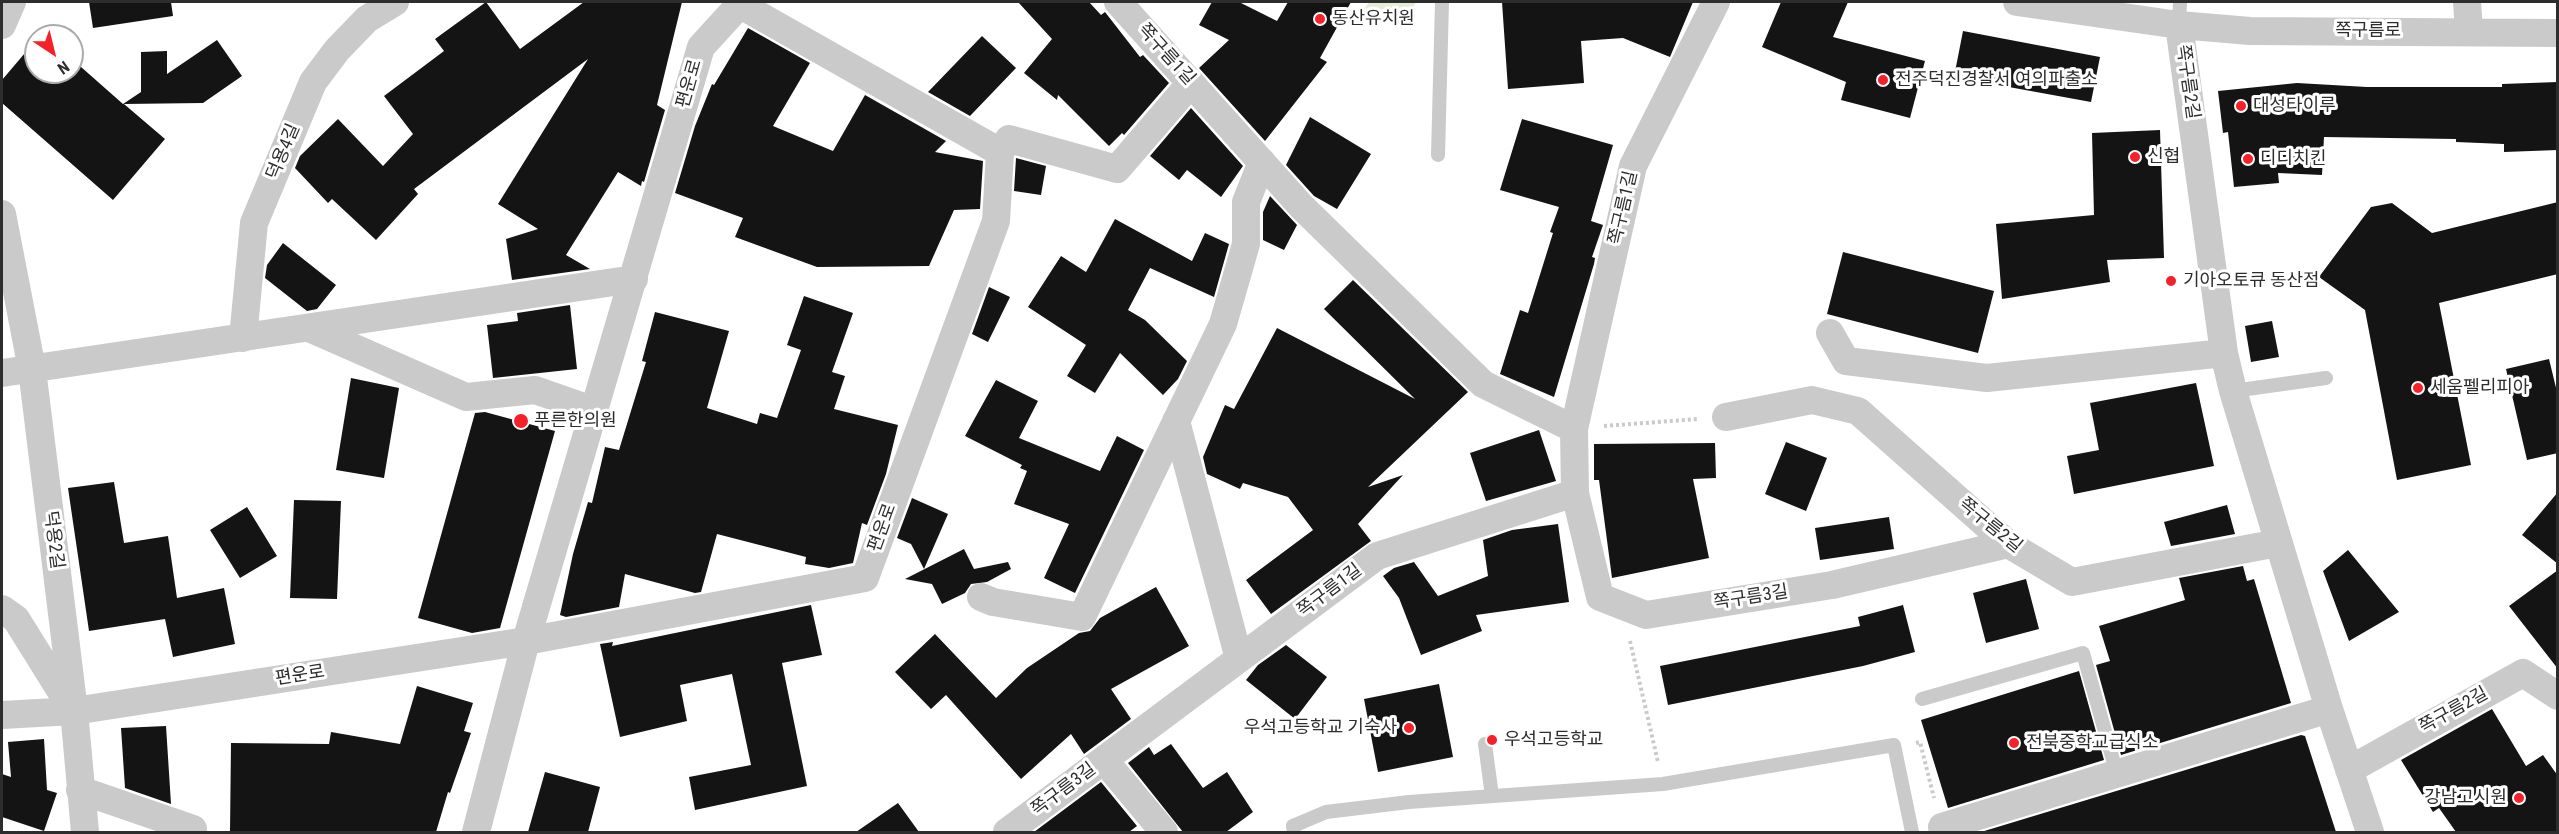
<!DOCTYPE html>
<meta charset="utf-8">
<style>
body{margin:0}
#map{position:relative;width:2559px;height:834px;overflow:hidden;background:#fff;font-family:"Roboto Condensed",sans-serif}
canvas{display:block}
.frame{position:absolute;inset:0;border:3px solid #2d2d2d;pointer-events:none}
.north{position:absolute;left:24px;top:24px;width:60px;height:60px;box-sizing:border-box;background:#fff;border:2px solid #ababab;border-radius:50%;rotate:145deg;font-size:16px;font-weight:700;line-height:24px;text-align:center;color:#2d2d2d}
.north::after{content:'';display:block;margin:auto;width:21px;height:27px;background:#f4202a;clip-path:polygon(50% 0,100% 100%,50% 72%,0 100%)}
</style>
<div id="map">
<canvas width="2559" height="834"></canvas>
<div class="frame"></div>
<div class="north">N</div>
</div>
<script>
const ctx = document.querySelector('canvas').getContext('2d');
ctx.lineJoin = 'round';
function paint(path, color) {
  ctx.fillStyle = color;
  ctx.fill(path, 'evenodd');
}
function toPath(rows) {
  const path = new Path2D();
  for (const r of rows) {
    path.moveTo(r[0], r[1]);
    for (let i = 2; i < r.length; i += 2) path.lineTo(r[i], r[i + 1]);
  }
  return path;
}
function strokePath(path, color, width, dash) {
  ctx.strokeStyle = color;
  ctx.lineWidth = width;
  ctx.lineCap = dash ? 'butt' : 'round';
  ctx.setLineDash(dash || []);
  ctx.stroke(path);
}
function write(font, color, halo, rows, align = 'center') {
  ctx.font = font + ' "Roboto Condensed","Noto Sans KR",sans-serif';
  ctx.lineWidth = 6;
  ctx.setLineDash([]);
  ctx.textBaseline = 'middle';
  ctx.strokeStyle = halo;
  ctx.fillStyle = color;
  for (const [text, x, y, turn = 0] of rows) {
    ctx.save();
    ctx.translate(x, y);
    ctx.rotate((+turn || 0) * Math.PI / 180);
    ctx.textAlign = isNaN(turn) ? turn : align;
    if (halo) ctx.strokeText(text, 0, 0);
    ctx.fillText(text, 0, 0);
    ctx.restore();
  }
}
paint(toPath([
 [1369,2,1416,2,1402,29,1365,8]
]), '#e3ecd9');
paint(toPath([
 [89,2,171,2,173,16,93,28],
 [486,2,520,49,584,2,682,2,657,105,665,110,644,182,642,181,641,186,618,172,566,255,590,269,512,280,506,239,538,229,498,204,588,59,414,189,418,194,376,240,332,199,328,203,295,168,300,156,338,119,383,166,413,134,384,96,444,51,435,39],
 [1018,2,1089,2,1101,15,1105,12,1140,57,1143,55,1169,83,1124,135,1122,133,1109,146,1058,95,1057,100,1024,73,1052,39],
 [1212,2,1239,2,1277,21,1288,2,1351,2,1320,58,1327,62,1265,141,1199,68,1229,40,1199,25],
 [1502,2,1693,2,1670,57,1623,38,1581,41,1584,83,1508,89],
 [1781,2,1848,2,1833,37,1925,61,1910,118,1841,100,1846,82,1762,47],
 [748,28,810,63,773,126,833,151,865,95,946,141,935,152,983,161,980,209,954,210,929,266,817,267,735,237,743,218,675,193,695,126,712,84,714,85],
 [1963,31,2100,57,2091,102,1954,77],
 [982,36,1016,68,970,116,928,92],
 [36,40,36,72,72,72,72,59,123,104,141,92,141,52,167,51,167,74,217,40,242,76,203,103,124,104,165,139,113,200,2,103,2,80],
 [2558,82,2558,150,2504,152,2504,144,2456,142,2456,139,2324,137,2322,175,2278,173,2279,183,2234,187,2228,132,2223,133,2218,91,2297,83,2367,87,2502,87,2502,84],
 [1191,108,1243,166,1221,197,1187,170,1179,180,1150,156],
 [1310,117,1371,154,1337,209,1314,196,1286,165],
 [1522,119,1613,145,1591,221,1603,225,1592,257,1595,258,1594,264,1554,397,1500,374,1520,310,1528,313,1553,233,1550,232,1559,207,1500,190],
 [2160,130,2164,258,2107,260,2110,282,2002,299,1996,224,2094,215,2092,133],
 [1016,158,1046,166,1041,195,1014,191],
 [1270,196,1297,225,1284,250,1263,240,1263,212],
 [2558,202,2558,274,2439,303,2471,465,2397,480,2365,310,2319,277,2371,207,2392,203,2432,233],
 [1115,219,1192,261,1205,233,1229,244,1214,297,1150,268,1128,310,1145,320,1187,361,1178,379,1163,395,1120,353,1095,393,1067,376,1086,345,1028,307,1061,256,1086,272],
 [283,243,336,285,317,309,307,311,265,278,267,265],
 [1843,252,1994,291,1978,353,1827,314],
 [1353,280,1468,392,1368,487,1403,475,1358,524,1371,541,1271,614,1246,580,1313,530,1288,497,1243,483,1240,489,1207,474,1203,457,1225,405,1234,409,1277,328,1415,399,1324,309],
 [989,287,1010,297,988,342,972,334],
 [804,296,853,313,832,372,845,376,834,409,898,425,886,474,867,525,862,523,853,563,829,568,805,564,806,557,717,534,701,592,695,593,625,574,619,607,566,617,560,615,573,554,588,502,592,503,605,447,619,450,646,362,642,361,655,312,729,331,707,408,757,424,760,413,777,418,801,350,787,345],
 [570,305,577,369,493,378,487,325,518,321,517,313],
 [2272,321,2279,357,2251,362,2245,326],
 [2549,359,2558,396,2558,453,2527,460,2506,369],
 [351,378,399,388,384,478,336,470],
 [996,380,1038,401,1019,438,1100,471,1117,436,1144,450,1075,593,1044,578,1069,524,1014,504,1027,471,1020,468,1022,465,965,436],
 [2196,383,2214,466,2074,494,2067,456,2099,450,2090,403],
 [485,412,555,431,500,628,472,633,418,618,475,413],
 [1539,430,1556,481,1486,501,1470,453],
 [1786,442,1827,458,1806,511,1765,494],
 [1715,443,1716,478,1693,479,1709,558,1612,578,1599,480,1594,480,1594,444],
 [114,482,124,543,168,536,177,598,224,588,235,644,173,657,165,619,89,631,68,488],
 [2558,492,2558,564,2522,535],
 [912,498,948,514,924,569,911,544,897,538],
 [294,500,341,501,337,599,290,598],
 [2227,505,2235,534,2171,546,2164,522],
 [247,507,277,556,240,578,210,530],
 [1889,517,1894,549,1820,560,1815,528],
 [1558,524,1569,602,1476,615,1482,631,1421,655,1399,598,1383,576,1394,568,1414,562,1438,596,1488,576,1483,540,1512,530],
 [964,549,974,569,1008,562,1011,569,987,582,971,584,965,593,942,604,932,584,905,579],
 [2348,550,2399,612,2349,641,2323,571],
 [2243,566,2247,581,2254,579,2291,703,2121,755,2096,665,2110,661,2099,626,2185,600,2179,578],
 [2558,570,2558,669,2509,606],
 [2026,579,2039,629,1986,643,1973,593],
 [1156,587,1189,646,1111,689,1131,719,1084,754,1071,734,1021,779,946,695,931,709,895,672,935,634,996,698,1027,668,1079,633,1090,631,1100,618],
 [811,605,822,655,782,663,807,786,695,810,689,777,751,765,732,674,680,685,687,721,620,737,600,644,613,642,612,646],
 [1903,605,1915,652,1863,666,1668,705,1660,666,1860,626,1858,617],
 [1286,645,1327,677,1295,719,1246,680,1258,665],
 [2079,671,2104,760,1948,808,1921,720],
 [1439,684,1453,757,1378,772,1364,699],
 [417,686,473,703,464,731,471,733,450,793,448,792,436,832,230,832,231,743,329,744,331,732,400,744],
 [2492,709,2526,766,2543,755,2558,776,2558,832,2456,832,2439,808,2433,812,2401,760],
 [166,726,171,804,125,788,121,728],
 [2301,735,2305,736,2336,832,1981,832],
 [44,739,47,790,57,793,44,831,2,817,2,774,11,777,8,742],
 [1171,744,1203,788,1227,772,1253,812,1226,832,1183,832,1128,763,1149,747,1154,755],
 [545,772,600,787,588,832,528,832],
 [1101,782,1137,826,1129,832,1034,832],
 [898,803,919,832,856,832]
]), '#141414');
strokePath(toPath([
 [1604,426,1698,419],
 [1630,641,1658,762],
 [1916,743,1920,742,1934,798]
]), '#cacaca', 4, [3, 3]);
strokePath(toPath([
 [2179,25,2180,2],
 [1438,155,1442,2],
 [2233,391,2326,378],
 [1922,699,2083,653,2117,774],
 [1485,744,1492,796],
 [1294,832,1293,826,1326,812,1409,802,1663,784,1894,745,1912,832]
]), '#cacaca', 14);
strokePath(toPath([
 [1118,2,1301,206,1483,384,1574,429],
 [2017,2,2179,25,2250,31,2558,33],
 [2467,2,2469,31],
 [2,25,12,2],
 [2179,25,2224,353,2233,391,2329,709,2370,832],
 [1000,152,1009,139,1117,169,1191,83],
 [2,214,32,369,74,711,85,832],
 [309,328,466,397,535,390,595,411],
 [1830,333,1846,361,1987,378,2224,353],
 [243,338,254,223,313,82,337,50,367,19,395,2],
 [2,373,634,279],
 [1726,417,1812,400,1858,411,2008,544,2072,582,2278,543],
 [1176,421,1239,659],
 [1575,493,1600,597,1646,615,1832,585,2008,544],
 [981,597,993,602,1082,617,1223,324,1246,244,1246,202,1262,162],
 [2,609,16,619,69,704],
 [2,715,74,711,526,641,865,578,996,221,1000,152,739,4],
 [1104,760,1164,832],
 [2349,770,2523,673,2558,696],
 [80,790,193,829,193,832],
 [1942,827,2329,709],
 [476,832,526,641,701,47,742,2],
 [1007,832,1377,556,1575,493,1574,429,1633,166,1716,2]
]), '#cacaca', 28);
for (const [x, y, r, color] of [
 [1320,19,6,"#f4202a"],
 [1883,80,6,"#f4202a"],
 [2241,106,6,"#f4202a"],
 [2135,157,6,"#f4202a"],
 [2248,159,6,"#f4202a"],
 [2171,281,6,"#f4202a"],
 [2418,388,6,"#f4202a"],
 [521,421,8,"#f4202a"],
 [1409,728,6,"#f4202a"],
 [1492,740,6,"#f4202a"],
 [2014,743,6,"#f4202a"],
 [2519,798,6,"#f4202a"]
]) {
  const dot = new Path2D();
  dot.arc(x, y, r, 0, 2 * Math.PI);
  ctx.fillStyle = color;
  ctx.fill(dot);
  strokePath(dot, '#fff', 2);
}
write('18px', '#2d2d2d', '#fff', [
 ["동산유치원",1332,19],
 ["전주덕진경찰서 여의파출소",1895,80],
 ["대성타이루",2253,106],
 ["신협",2147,157],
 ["디디치킨",2260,159],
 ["기아오토큐 동산점",2183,281],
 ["세움펠리피아",2430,388],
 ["푸른한의원",534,421],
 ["우석고등학교 기숙사",1397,728,"right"],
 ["우석고등학교",1504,740],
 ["전북중학교급식소",2026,743],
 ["강남고시원",2507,798,"right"]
], 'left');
write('18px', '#2d2d2d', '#fff', [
 ["쪽구름로",2368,31],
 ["쪽구름1길",1166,55,48],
 ["쪽구름2길",2187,82,82],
 ["편운로",690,84,-74],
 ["덕용4길",284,152,-67],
 ["쪽구름1길",1624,208,-77],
 ["쪽구름2길",1990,526,39],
 ["편운로",883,528,-70],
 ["덕용2길",53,540,83],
 ["쪽구름1길",1330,591,-37],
 ["쪽구름3길",1751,598,-9],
 ["편운로",300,676,-9],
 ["쪽구름2길",2454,711,-29],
 ["쪽구름3길",1064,790,-37]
]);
</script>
